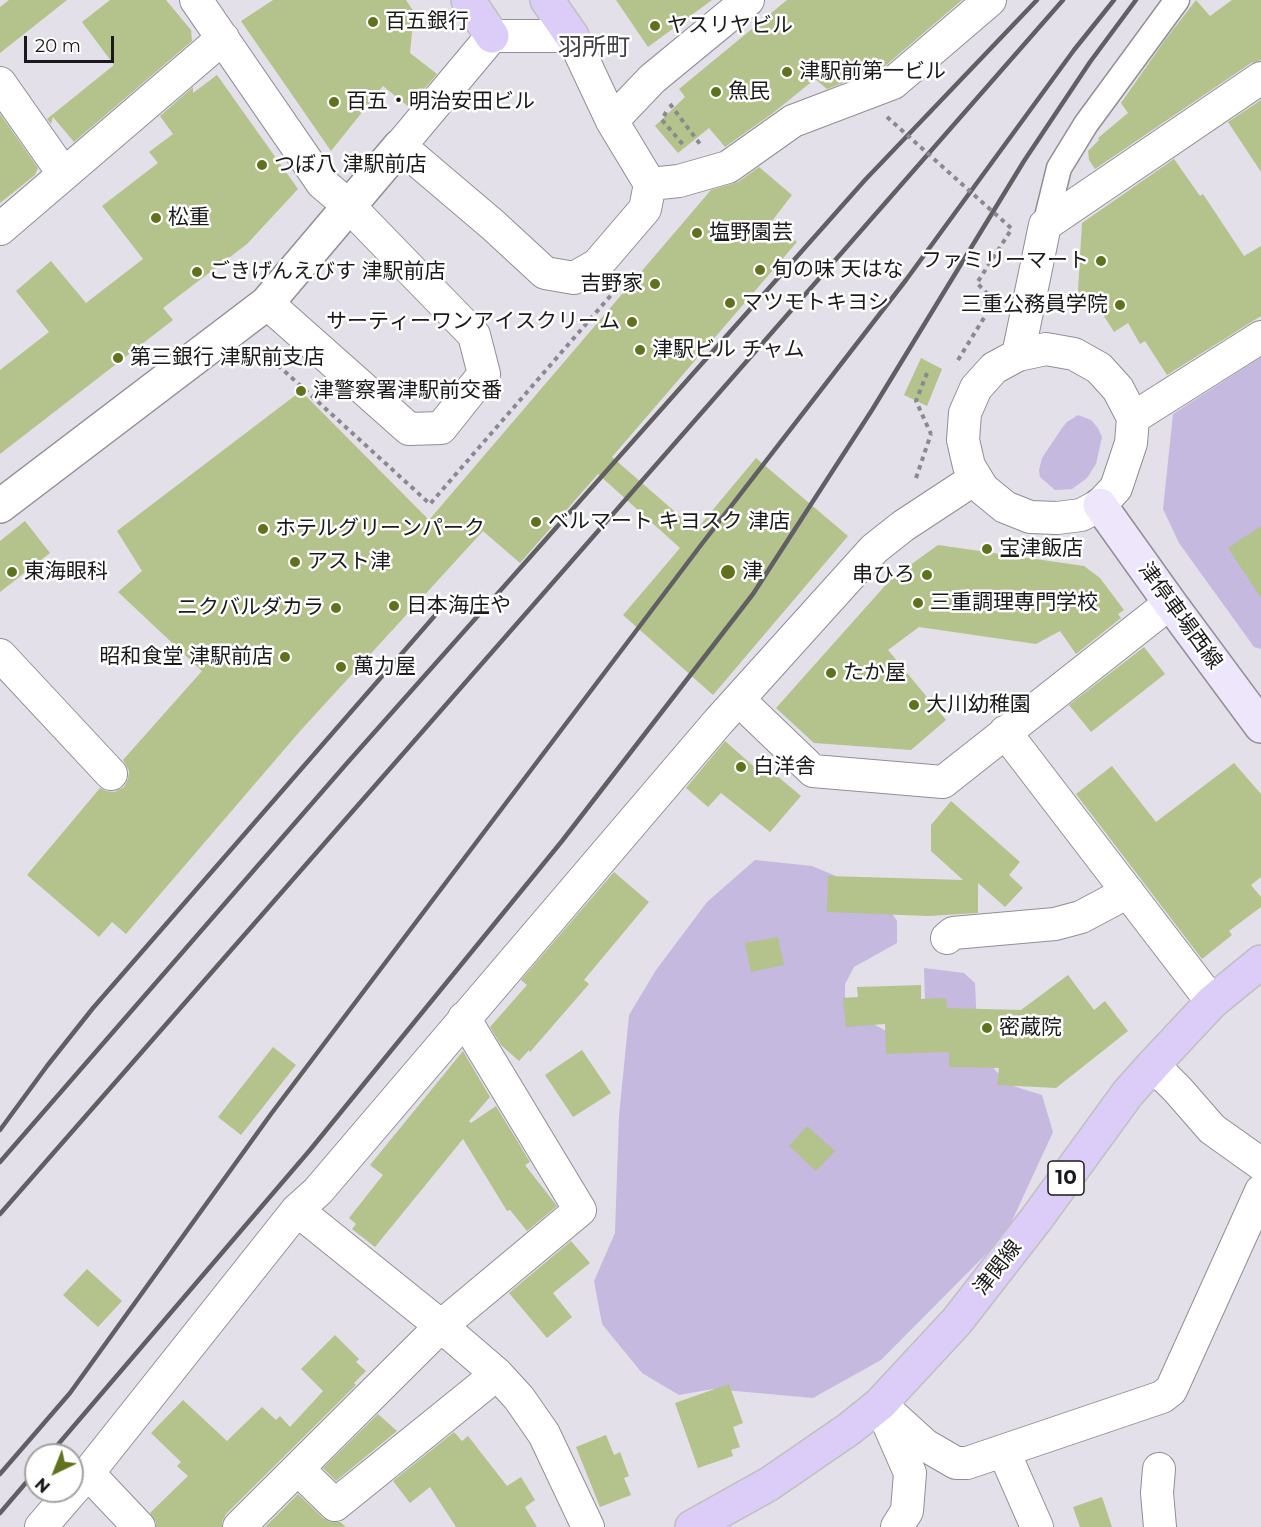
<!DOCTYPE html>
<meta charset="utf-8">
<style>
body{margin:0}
#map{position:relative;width:1261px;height:1527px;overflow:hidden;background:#e3e0e9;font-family:Montserrat,sans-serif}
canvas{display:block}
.north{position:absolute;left:24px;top:1443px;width:60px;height:60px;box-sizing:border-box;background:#fff;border:2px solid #a3a3a4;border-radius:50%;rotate:223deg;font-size:16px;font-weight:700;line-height:24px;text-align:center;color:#1a191c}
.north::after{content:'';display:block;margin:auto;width:21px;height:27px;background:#61721f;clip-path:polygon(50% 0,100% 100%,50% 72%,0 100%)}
.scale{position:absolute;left:24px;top:36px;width:90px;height:27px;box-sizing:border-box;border:3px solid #1a191c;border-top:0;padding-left:8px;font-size:18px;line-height:21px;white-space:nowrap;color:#1a191c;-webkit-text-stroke:4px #fff;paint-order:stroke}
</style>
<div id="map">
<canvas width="1261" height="1527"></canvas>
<div class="north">N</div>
<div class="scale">20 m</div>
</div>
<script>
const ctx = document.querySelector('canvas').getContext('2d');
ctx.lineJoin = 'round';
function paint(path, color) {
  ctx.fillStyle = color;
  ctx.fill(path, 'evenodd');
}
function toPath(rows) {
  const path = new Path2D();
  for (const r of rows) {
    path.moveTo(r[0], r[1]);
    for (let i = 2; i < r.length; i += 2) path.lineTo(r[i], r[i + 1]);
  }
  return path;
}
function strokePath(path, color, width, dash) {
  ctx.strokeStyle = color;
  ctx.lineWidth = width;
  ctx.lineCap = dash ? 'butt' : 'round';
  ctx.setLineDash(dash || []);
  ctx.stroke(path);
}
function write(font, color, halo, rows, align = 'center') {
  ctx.font = font + ' Montserrat,"Noto Sans JP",sans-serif';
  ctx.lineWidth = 5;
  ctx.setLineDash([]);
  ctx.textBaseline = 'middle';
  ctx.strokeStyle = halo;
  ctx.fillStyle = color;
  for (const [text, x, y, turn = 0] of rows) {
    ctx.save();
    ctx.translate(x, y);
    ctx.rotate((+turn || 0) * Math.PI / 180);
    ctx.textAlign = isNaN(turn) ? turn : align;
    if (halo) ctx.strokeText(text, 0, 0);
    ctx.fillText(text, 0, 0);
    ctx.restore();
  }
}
paint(toPath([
 [1261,357,1261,649,1254,647,1179,543,1163,509,1173,414],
 [1078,415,1091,420,1098,428,1102,437,1096,464,1087,478,1072,489,1055,490,1040,477,1039,470,1042,458,1062,428,1067,422],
 [755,860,812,866,879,894,897,921,897,943,854,967,845,984,845,997,864,1019,903,1040,926,1029,924,968,964,973,975,983,978,1050,1007,1084,1042,1095,1053,1132,1006,1234,881,1360,813,1398,713,1389,679,1395,642,1373,602,1324,594,1281,615,1233,619,1116,629,1015,656,970,707,902]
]), '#c6b9e0');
paint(toPath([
 [9,0,67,0,0,53,0,7],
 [110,0,166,0,191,30,192,41,74,142,53,117,51,124,47,119,114,65,82,22],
 [273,0,406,0,414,12,410,53,437,74,409,107,383,86,331,151,241,21],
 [616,0,712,0,648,47],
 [787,0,962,0,884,67,827,89,815,79,773,113,725,147,709,128,678,153,655,126,685,97,679,89],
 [1196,0,1210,16,1232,0,1261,0,1261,60,1251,63,1095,169,1089,160,1088,151,1099,140,1098,138,1128,113,1121,103,1165,40],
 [217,75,298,189,247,244,163,308,173,320,0,454,0,370,49,332,16,291,51,261,86,303,143,259,102,206,158,163,149,152,173,134,160,116,193,87,193,93],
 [1261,100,1261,172,1228,122],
 [0,114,38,168,35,175,0,203],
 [1174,159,1200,196,1203,194,1244,256,1261,246,1261,316,1167,375,1145,341,1140,344,1128,323,1114,332,1097,305,1091,309,1078,290,1082,223],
 [759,167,792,195,772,221,797,242,612,457,696,530,756,458,848,536,713,695,623,615,680,548,598,474,520,563,483,531,301,730,126,934,112,922,99,937,27,875,100,788,106,791,114,792,124,787,128,779,129,771,123,760,202,671,118,592,142,571,117,531,301,391,429,520,711,190,738,182],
 [921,358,942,369,927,406,904,395],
 [25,521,50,553,0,592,0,541],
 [1261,526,1261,598,1228,548],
 [938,545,1084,566,1100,578,1124,610,1118,614,1121,618,1076,654,1060,631,1036,644,919,627,888,650,946,720,911,750,814,743,776,708,891,579],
 [1144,647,1165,674,1091,732,1069,705],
 [725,741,759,771,764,765,801,796,770,832,721,793,708,807,686,788],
 [1234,763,1261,794,1261,877,1251,885,1261,897,1261,907,1229,931,1232,935,1202,959,1076,794,1112,766,1156,822],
 [951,801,1020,862,1009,875,1023,888,1005,907,978,883,978,913,928,916,827,912,828,876,963,880,931,851,931,825],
 [614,872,649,902,584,980,589,984,530,1052,529,1050,519,1061,501,1045,490,1027,527,985,521,980],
 [778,937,784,965,751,972,745,943],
 [1068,975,1094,1010,1105,1001,1128,1031,1056,1088,997,1085,999,1068,949,1067,949,1052,886,1054,885,1024,846,1027,843,998,858,997,857,987,921,985,921,999,946,998,947,1008,1021,1010],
 [273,1047,296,1065,241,1135,218,1117],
 [582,1050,611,1093,573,1117,545,1075],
 [463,1051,490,1097,469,1121,471,1123,496,1106,530,1162,525,1165,557,1206,527,1231,510,1210,507,1211,463,1139,375,1247,352,1229,356,1224,349,1218,383,1175,370,1165],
 [807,1126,835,1151,816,1171,789,1146],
 [571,1241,590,1263,553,1293,572,1317,547,1338,509,1293],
 [87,1269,122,1301,98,1327,63,1295],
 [335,1335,359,1359,356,1362,366,1371,354,1383,356,1385,226,1514,222,1522,222,1527,156,1527,156,1522,150,1513,188,1476,177,1466,181,1462,151,1433,183,1400,227,1441,262,1407,276,1420,280,1416,290,1427,323,1391,301,1369],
 [729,1384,743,1423,733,1427,740,1447,731,1450,733,1456,698,1468,675,1403],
 [378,1414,397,1431,336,1481,323,1468],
 [454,1432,462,1441,468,1436,507,1486,521,1477,535,1500,525,1507,537,1527,456,1527,430,1487,410,1503,393,1481],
 [606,1435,614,1455,620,1452,629,1476,624,1478,631,1495,600,1507,576,1447],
 [298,1494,323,1518,330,1522,340,1522,346,1527,265,1527],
 [1102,1497,1112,1527,1080,1527,1073,1507]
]), '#b4c28b');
const pedestrian = toPath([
 [1045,225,1059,168,1086,124,1177,0]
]);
const minor = toPath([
 [196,0,322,183,349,206,474,335,484,374,441,428,409,429,267,303],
 [492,36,572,36,612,121,650,184,645,209,597,265,574,278,545,273,493,225,400,146,492,36],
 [0,83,63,173],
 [612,121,652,79,748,0],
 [650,184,679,181,728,167,793,121,893,83,990,0],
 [0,229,223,38],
 [1046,349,1074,354,1099,368,1118,389,1133,418,1131,443,1116,488,1100,505,1081,515,1057,518,1030,517,1005,507,983,489,969,466,963,440,965,413,976,388,994,368,1018,355,1046,349],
 [1018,355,1045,225,1261,78],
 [1133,418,1261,337],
 [0,655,111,774],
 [739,700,813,771,943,782,1170,603],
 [1005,732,1212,1002],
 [947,938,953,933,1055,924,1081,917,1128,892],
 [1153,1065,1178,1090,1212,1129,1261,1164],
 [297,1210,441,1326,497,1374,519,1398,544,1434,588,1527],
 [880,1404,925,1445,956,1463,967,1463,1162,1397,1171,1390,1261,1191],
 [885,1416,910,1473,907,1511,897,1527],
 [1004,1452,1037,1527],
 [298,1469,335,1505,497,1374],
 [1159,1469,1157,1493,1160,1527],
 [88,1473,139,1527],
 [72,1491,88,1473,297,1210,318,1191,718,722,874,549,903,526,976,478],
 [41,1527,72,1491],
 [239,1527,441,1326,580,1210,464,1018]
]);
const tertiary = toPath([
 [0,506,267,303,400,146]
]);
const secondary = toPath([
 [1100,505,1170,603,1261,726]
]);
const primary = toPath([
 [468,0,492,36],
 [547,0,572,36],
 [692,1527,769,1484,849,1429,880,1404,957,1321,1037,1218,1128,1093,1153,1065,1212,1002,1261,962]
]);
strokePath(pedestrian, '#918e96', 27);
strokePath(minor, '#918e96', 34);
strokePath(tertiary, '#918e96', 36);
strokePath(secondary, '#918e96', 36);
strokePath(primary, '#bfbfbf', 36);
strokePath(toPath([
 [670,104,700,144],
 [666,112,662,120,685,147],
 [994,301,977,283,1011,230],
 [258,347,430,504,612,294],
 [958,360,998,295],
 [927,373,916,401,931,434],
 [916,478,931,434]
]), '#8b8990', 4, [4.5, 4.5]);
strokePath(pedestrian, '#fff', 24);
strokePath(minor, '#fff', 32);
strokePath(tertiary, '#fff', 33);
strokePath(secondary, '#eee6fb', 33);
strokePath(primary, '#dccdf8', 33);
strokePath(toPath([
 [0,1130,47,1066,93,1008,438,612],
 [0,1162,348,762,865,180,1037,0],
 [0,1214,1063,0],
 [49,1455,310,1150,562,841,753,594,872,410,1024,161,1090,62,1136,0],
 [0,1474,70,1393,271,1114,701,545,906,280,1074,50,1114,0],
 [0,1513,36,1471]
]), '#615f64', 4.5);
strokePath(toPath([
 [887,117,1012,229]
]), '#8b8990', 4, [4.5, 4.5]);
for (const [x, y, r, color] of [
 [373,22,6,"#61721f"],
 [655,26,6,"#61721f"],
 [787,72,6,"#61721f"],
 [716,92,6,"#61721f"],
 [334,102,6,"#61721f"],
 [262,165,6,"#61721f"],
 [156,218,6,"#61721f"],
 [697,233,6,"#61721f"],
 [1101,261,6,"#61721f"],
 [760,270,6,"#61721f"],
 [197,272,6,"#61721f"],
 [655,284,6,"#61721f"],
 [730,303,6,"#61721f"],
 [1120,305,6,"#61721f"],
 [632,322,6,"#61721f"],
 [640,350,6,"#61721f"],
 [118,358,6,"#61721f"],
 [301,391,6,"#61721f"],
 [536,522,6,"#61721f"],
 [263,529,6,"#61721f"],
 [987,549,6,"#61721f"],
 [295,562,6,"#61721f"],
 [12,572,6,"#61721f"],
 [728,572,8,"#61721f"],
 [927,575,6,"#61721f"],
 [918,603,6,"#61721f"],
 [394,606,6,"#61721f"],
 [336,608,6,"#61721f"],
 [285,657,6,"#61721f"],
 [341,667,6,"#61721f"],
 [831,673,6,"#61721f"],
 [914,705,6,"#61721f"],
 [741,767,6,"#61721f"],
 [987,1028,6,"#61721f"]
]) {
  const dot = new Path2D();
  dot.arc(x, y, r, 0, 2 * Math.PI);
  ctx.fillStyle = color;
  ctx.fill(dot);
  strokePath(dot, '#fff', 2);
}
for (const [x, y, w] of [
 [1066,1178,36]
]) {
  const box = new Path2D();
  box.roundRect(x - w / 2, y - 17, w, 34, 4.5);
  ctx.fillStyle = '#fff';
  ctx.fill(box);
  strokePath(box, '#1a191c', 1.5);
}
write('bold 20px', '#1a191c', null, [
 ["10",1066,1178]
]);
write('21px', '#1a191c', '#fff', [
 ["百五銀行",385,22],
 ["ヤスリヤビル",667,26],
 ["津駅前第一ビル",799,72],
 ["魚民",728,92],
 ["百五・明治安田ビル",346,102],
 ["つぼ八 津駅前店",274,165],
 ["松重",168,218],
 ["塩野園芸",709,233],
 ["ファミリーマート",1089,261,"right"],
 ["旬の味 天はな",772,270],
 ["ごきげんえびす 津駅前店",209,272],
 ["吉野家",643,284,"right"],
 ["マツモトキヨシ",742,303],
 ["三重公務員学院",1108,305,"right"],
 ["サーティーワンアイスクリーム",620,322,"right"],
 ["津駅ビル チャム",652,350],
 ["第三銀行 津駅前支店",130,358],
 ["津警察署津駅前交番",313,391],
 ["ベルマート キヨスク 津店",548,522],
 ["ホテルグリーンパーク",275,529],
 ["宝津飯店",999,549],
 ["アスト津",307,562],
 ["東海眼科",24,572],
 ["津",742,572],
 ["串ひろ",915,575,"right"],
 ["三重調理専門学校",930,603],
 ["日本海庄や",406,606],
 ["ニクバルダカラ",324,608,"right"],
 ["昭和食堂 津駅前店",273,657,"right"],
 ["萬力屋",353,667],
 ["たか屋",843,673],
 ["大川幼稚園",926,705],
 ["白洋舎",753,767],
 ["密蔵院",999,1028]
], 'left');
write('21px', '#1a191c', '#fff', [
 ["津停車場西線",1180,616,54],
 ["津関線",998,1268,-52]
]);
write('24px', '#424046', '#fff', [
 ["羽所町",594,48]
]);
</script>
